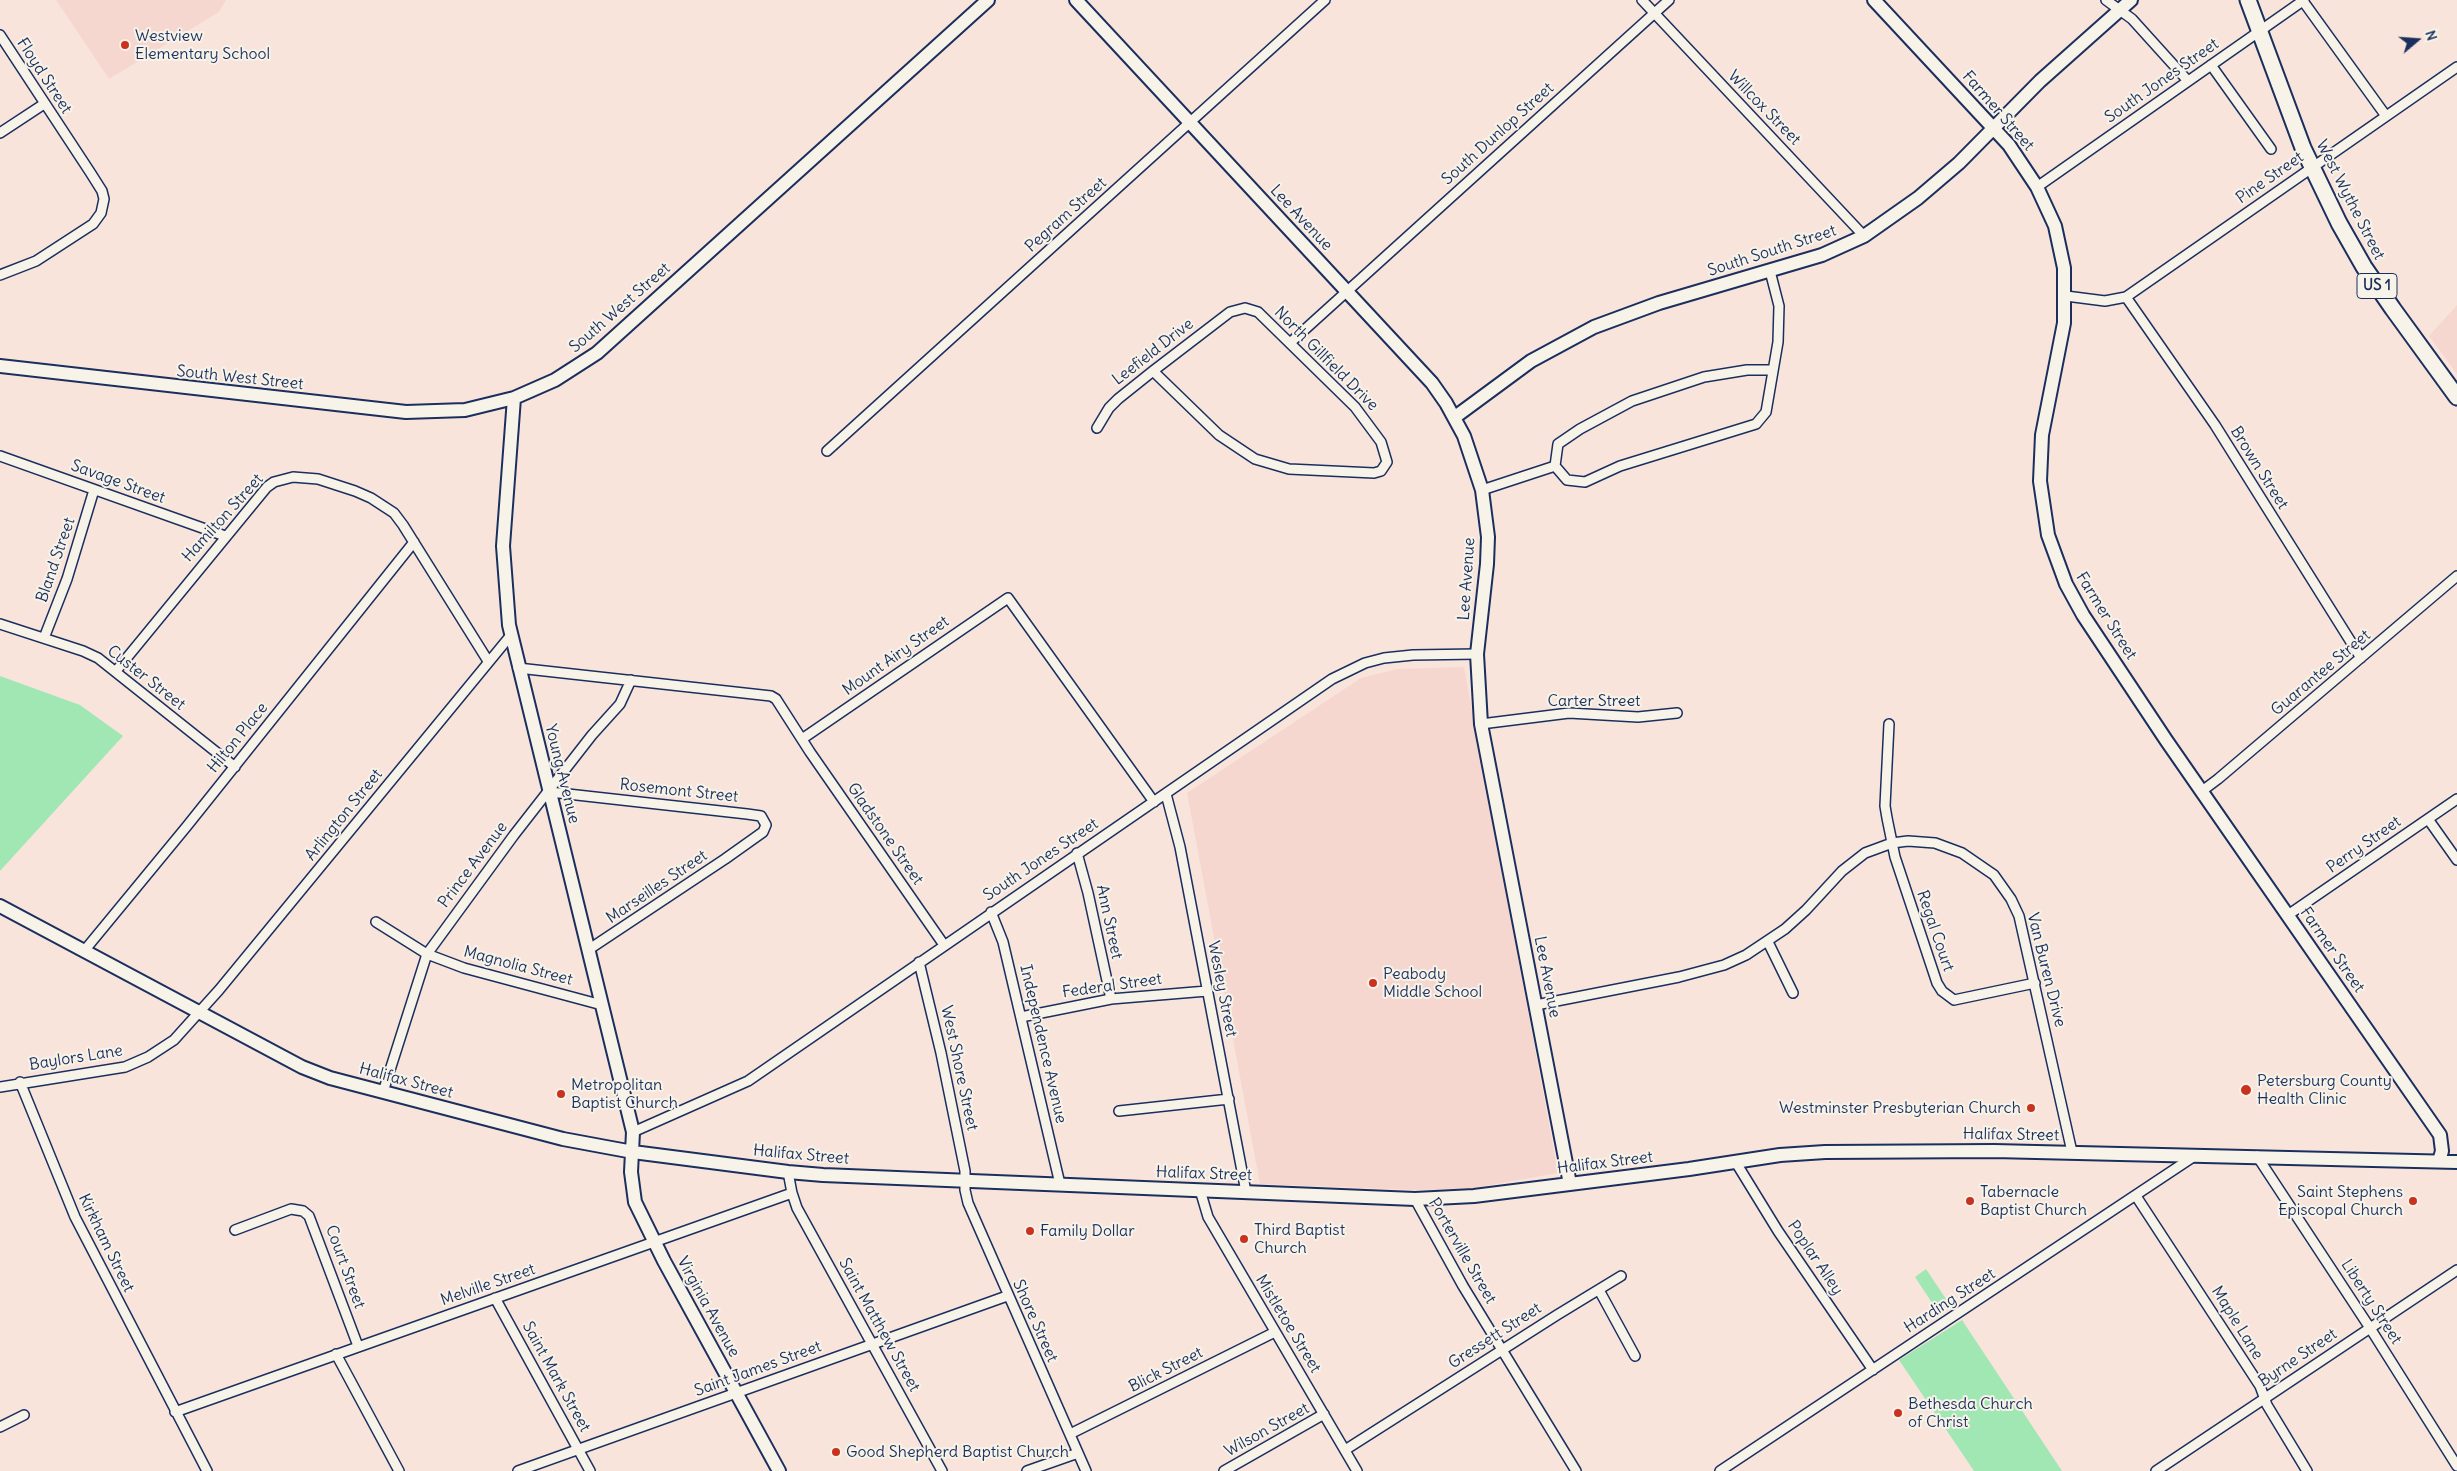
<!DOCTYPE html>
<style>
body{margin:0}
#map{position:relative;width:2457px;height:1471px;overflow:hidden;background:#f9e4db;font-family:Delius,sans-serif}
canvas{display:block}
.north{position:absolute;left:2392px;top:15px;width:50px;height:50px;-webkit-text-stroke:4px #f7f3e8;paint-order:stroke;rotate:72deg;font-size:14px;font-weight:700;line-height:20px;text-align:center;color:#1b2f5e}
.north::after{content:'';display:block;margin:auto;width:18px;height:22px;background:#1b2f5e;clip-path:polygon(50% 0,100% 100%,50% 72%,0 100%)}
</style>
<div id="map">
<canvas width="2457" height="1471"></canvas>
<div class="north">N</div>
</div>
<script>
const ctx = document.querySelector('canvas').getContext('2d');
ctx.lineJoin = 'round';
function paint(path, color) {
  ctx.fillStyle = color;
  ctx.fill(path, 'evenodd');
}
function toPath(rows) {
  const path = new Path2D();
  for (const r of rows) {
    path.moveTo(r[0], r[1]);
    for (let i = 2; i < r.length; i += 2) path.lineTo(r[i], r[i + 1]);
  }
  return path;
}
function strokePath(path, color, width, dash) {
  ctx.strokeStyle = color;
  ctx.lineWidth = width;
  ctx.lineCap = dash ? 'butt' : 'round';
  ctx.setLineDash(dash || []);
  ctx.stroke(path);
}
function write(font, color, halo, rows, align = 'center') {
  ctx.font = font + ' Delius,sans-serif';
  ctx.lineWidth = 4;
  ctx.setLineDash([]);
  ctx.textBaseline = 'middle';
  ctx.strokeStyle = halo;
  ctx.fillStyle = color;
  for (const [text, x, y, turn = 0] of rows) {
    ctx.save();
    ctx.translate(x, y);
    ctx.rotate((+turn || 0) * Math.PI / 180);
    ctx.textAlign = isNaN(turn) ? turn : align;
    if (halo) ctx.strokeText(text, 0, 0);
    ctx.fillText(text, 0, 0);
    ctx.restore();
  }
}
paint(toPath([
 [56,0,226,0,219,12,109,79],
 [2457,305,2457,374,2429,336],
 [1464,667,1558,1173,1468,1189,1414,1190,1260,1184,1187,793,1361,678,1397,669]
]), '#f6d7d0');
paint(toPath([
 [0,676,80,705,123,736,0,871],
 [1926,1269,1950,1305,1938,1312,1915,1277],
 [1962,1320,2062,1471,1974,1471,1899,1360]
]), '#a1e7b4');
const street = toPath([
 [1642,0,1864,236],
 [2106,0,2132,19,2188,81],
 [2303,1,2386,116],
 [0,35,90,172,102,191,104,199,101,213,93,224,36,261,0,275],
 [2211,65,2271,149],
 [0,133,44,104],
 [2037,187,2304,0],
 [2066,296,2105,301,2126,297,2457,67],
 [2126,297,2215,425,2361,658],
 [1291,342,1669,0],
 [1097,428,1109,408,1118,399,1153,371,1230,312,1245,308,1258,312,1355,407,1381,442,1387,462,1381,471,1374,473,1289,469,1255,459,1219,435,1153,371],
 [827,451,1325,0],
 [0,456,225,536],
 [1555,466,1558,444,1580,429,1632,401,1704,377,1747,370,1772,370],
 [1482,490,1555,466,1567,480,1585,482,1620,466,1756,424,1766,412,1778,342,1779,306,1770,271],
 [0,624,83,651,98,658,235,767],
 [44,638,67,579,94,490],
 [518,668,771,696,776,699,810,752,944,945],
 [116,671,267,487,274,482,293,477,318,479,355,491,371,498,394,513,403,525,488,661],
 [1481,724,1569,713,1638,717,1677,713],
 [1889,724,1885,806,1887,818,1895,857,1937,983,1942,991,1954,1000,2035,983],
 [802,739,1008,598,1154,802],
 [2202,791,2218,779,2457,576],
 [550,792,747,814,761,816,766,825,763,832,725,859,588,950],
 [1166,794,1180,847,1246,1192],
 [2428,819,2457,860],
 [1077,853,1088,893,1111,999],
 [991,912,1003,942,1060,1184],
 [2288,915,2457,799],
 [376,922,427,954,464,968,602,1005],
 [1768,942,1793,993],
 [84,951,187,826,414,542],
 [919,962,941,1053,965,1171,965,1190,968,1203,1086,1471],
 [1536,1005,1679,977,1724,965,1746,955,1785,929,1806,910,1842,871,1865,853,1892,843,1908,841,1935,843,1962,853,1994,875,2011,899,2019,916,2072,1152],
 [1021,1017,1111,999,1207,991],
 [20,1082,75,1217,207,1471],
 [0,1087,125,1067,148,1057,174,1040,219,990,511,635],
 [383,1092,427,954,514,835,592,735,620,704,631,680],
 [1119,1111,1229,1099],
 [633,1132,748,1081,764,1070,1332,679,1365,663,1384,658,1413,655,1477,654],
 [2257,1156,2370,1328,2457,1466],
 [1735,1161,1778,1231,1873,1370],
 [788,1172,792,1193,797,1208,942,1471],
 [1200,1190,1208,1217,1357,1471],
 [2136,1196,2260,1386,2267,1405,2307,1471],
 [1415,1199,1463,1286,1576,1471],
 [235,1230,291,1209,303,1211,309,1216,358,1346],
 [1599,1290,1635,1356],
 [495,1298,590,1471],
 [336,1354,399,1471],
 [175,1412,792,1193],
 [0,1427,24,1415],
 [1070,1434,1275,1332],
 [1345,1450,1557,1315,1621,1276],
 [518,1471,1007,1296],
 [1027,1471,1078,1453],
 [1224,1471,1324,1414],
 [1720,1471,2196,1155],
 [2156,1471,2457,1270]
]);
const secondary = toPath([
 [1076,0,1432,383,1446,403,1464,436,1482,490,1488,537,1487,564,1477,654,1481,724,1570,1184],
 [1874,0,2009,145,2037,187,2055,226,2064,268,2064,323,2042,435,2040,481,2048,535,2066,584,2083,615,2166,740,2440,1135,2442,1151,2439,1161],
 [0,366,406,412,465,410,514,398,555,380,597,353,988,0],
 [514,398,503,546,509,625,633,1132,631,1172,635,1202,664,1261,779,1471],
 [1455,417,1531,361,1594,327,1659,303,1822,255,1864,236,1918,198,1959,163,2040,81,2131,0],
 [0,906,302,1067,330,1078,563,1139,633,1152,788,1172,823,1175,1415,1199,1474,1196,1689,1169,1780,1155,1825,1152,1994,1151,2457,1162]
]);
const primary = toPath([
 [2248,0,2303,148,2339,223,2364,267,2393,309,2457,397]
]);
strokePath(street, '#1b2f5e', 12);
strokePath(secondary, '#1b2f5e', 16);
strokePath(primary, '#1b2f5e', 19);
strokePath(street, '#f7f3e8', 9);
strokePath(secondary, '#f7f3e8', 12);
strokePath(primary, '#f7f3e8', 15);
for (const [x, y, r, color] of [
 [125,45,5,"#c8321e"],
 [1373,983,5,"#c8321e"],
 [2246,1090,6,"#c8321e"],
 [561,1094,5,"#c8321e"],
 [2031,1108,5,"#c8321e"],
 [1970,1201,5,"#c8321e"],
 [2413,1201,5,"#c8321e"],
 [1030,1231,5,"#c8321e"],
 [1244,1239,5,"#c8321e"],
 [1898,1413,5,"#c8321e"],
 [836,1452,5,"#c8321e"]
]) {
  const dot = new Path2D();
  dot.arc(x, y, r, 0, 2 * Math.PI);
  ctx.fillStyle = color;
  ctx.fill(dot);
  strokePath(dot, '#f7f3e8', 2);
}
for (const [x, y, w] of [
 [2377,286,40]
]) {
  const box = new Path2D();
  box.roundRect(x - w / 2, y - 12.5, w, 25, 4);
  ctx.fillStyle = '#f7f3e8';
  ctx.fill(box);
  strokePath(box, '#1b2f5e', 1);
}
write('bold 15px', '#1b2f5e', null, [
 ["US 1",2377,286]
]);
write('16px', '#1b2f5e', '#f7f3e8', [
 ["Westview",135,36],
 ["Elementary School",135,54],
 ["Peabody",1383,974],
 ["Middle School",1383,992],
 ["Petersburg County",2257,1081],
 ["Health Clinic",2257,1099],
 ["Metropolitan",571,1085],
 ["Baptist Church",571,1103],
 ["Westminster Presbyterian Church",2021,1108,"right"],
 ["Tabernacle",1980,1192],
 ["Baptist Church",1980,1210],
 ["Saint Stephens",2403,1192,"right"],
 ["Episcopal Church",2403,1210,"right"],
 ["Third Baptist",1254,1230],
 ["Church",1254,1248],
 ["Family Dollar",1040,1231],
 ["Bethesda Church",1908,1404],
 ["of Christ",1908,1422],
 ["Good Shepherd Baptist Church",846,1452]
], 'left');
write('16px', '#1b2f5e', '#f7f3e8', [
 ["Floyd Street",44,76,57],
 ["South Jones Street",2162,81,-35],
 ["Willcox Street",1764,108,46],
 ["Farmer Street",1998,111,49],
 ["South Dunlop Street",1498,134,-42],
 ["Pine Street",2270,178,-35],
 ["West Wythe Street",2350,200,63],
 ["Pegram Street",1066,215,-42],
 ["Lee Avenue",1301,218,47],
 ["South South Street",1772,251,-18],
 ["South West Street",620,308,-41],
 ["Leefield Drive",1153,352,-38],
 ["North Gillfield Drive",1326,359,45],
 ["South West Street",240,378,6],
 ["Brown Street",2259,468,58],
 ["Savage Street",118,482,20],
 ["Hamilton Street",223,518,-48],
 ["Bland Street",56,560,-71],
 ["Lee Avenue",1467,579,-86],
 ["Farmer Street",2106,616,58],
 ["Mount Airy Street",896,656,-35],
 ["Guarantee Street",2321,673,-40],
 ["Custer Street",146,678,38],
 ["Carter Street",1594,701],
 ["Hilton Place",238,738,-51],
 ["Young Avenue",562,774,76],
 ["Rosemont Street",679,791,6],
 ["Arlington Street",344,815,-51],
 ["Gladstone Street",885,834,55],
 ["Perry Street",2364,845,-35],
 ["South Jones Street",1041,860,-34],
 ["Prince Avenue",473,865,-53],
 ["Marseilles Street",657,887,-34],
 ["Ann Street",1109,922,78],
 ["Regal Court",1935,931,71],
 ["Farmer Street",2332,950,55],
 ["Magnolia Street",518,966,15],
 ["Van Buren Drive",2046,970,76],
 ["Lee Avenue",1547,977,79],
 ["Federal Street",1112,986,-8],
 ["Wesley Street",1222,989,79],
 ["Independence Avenue",1043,1044,77],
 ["Baylors Lane",76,1058,-9],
 ["West Shore Street",959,1068,78],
 ["Halifax Street",406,1081,15],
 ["Halifax Street",2011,1135,1],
 ["Halifax Street",801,1155,5],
 ["Halifax Street",1605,1163,-7],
 ["Halifax Street",1204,1174,2],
 ["Kirkham Street",106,1243,64],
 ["Porterville Street",1462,1251,60],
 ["Poplar Alley",1815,1258,56],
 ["Court Street",345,1267,70],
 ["Melville Street",488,1285,-19],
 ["Harding Street",1950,1301,-33],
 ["Liberty Street",2371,1302,57],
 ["Virginia Avenue",708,1307,61],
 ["Shore Street",1035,1321,66],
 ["Maple Lane",2237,1323,58],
 ["Mistletoe Street",1288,1324,59],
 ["Saint Matthew Street",879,1325,61],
 ["Gressett Street",1495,1336,-33],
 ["Byrne Street",2298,1358,-34],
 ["Saint James Street",758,1369,-20],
 ["Blick Street",1166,1370,-27],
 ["Saint Mark Street",556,1377,61],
 ["Wilson Street",1267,1430,-29]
]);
</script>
